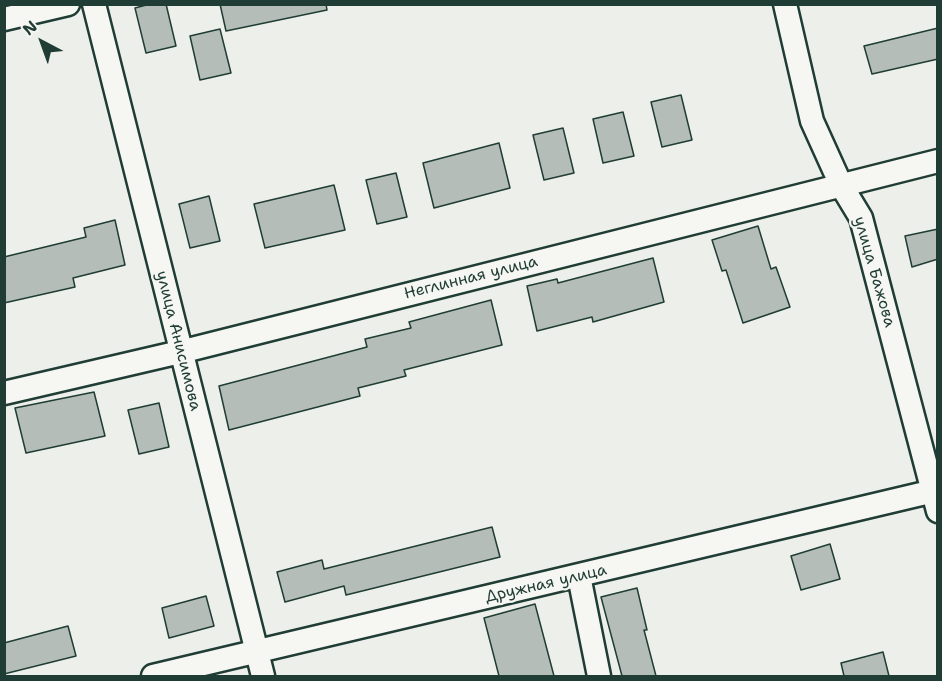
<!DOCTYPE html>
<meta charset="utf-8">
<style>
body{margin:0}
#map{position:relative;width:942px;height:681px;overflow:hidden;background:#edefea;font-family:"Shantell Sans",sans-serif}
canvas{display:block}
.frame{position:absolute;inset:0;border:6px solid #1f3d34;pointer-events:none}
.north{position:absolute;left:12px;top:12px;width:60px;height:60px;-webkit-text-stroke:4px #f6f6f2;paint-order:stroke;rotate:319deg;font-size:16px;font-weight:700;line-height:24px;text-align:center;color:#1f3d34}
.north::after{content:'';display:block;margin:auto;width:21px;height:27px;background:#1f3d34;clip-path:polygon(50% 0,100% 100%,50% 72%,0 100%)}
</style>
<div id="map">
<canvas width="942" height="681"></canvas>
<div class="frame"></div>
<div class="north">N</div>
</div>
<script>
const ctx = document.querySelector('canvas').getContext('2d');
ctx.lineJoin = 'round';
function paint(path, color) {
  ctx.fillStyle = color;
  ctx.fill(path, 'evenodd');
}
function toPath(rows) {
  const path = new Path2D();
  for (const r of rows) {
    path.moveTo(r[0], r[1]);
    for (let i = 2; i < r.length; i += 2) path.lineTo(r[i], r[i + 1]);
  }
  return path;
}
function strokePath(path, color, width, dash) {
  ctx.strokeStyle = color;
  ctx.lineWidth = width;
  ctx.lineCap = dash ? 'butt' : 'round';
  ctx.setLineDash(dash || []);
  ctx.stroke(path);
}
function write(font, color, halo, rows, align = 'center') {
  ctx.font = font + ' "Shantell Sans",sans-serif';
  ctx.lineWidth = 4.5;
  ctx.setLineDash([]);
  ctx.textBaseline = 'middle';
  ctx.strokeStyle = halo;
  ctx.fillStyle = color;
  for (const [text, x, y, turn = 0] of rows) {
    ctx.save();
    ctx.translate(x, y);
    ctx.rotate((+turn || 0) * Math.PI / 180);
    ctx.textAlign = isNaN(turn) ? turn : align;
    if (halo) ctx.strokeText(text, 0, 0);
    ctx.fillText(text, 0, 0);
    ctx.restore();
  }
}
const building = toPath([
 [150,4,166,4,176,46,146,53,135,8,150,4],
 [220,4,326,4,327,10,226,31,220,4],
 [938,28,938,59,872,74,864,46,938,28],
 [220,29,231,73,200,80,190,36,220,29],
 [681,95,692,140,662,147,651,102,681,95],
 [623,112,634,156,603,163,593,119,623,112],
 [563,128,574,173,544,180,533,135,563,128],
 [499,143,510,188,434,208,423,163,499,143],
 [396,173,407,217,377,224,366,180,396,173],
 [334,185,345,230,265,248,254,204,334,185],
 [209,196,220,241,190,248,179,204,209,196],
 [115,220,125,265,73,278,75,287,4,303,4,257,86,237,84,228,115,220],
 [758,226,771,269,776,267,790,307,743,323,726,270,722,271,712,240,758,226],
 [938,229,938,259,912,267,905,236,938,229],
 [653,258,664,302,593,322,592,317,537,331,527,286,557,279,558,283,653,258],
 [491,300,502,345,404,370,406,376,358,388,360,396,229,430,219,386,367,347,365,339,411,328,409,322,491,300],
 [94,392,105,436,26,453,15,408,94,392],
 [159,403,169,447,139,454,128,410,159,403],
 [492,527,500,557,346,595,344,586,285,602,277,572,322,560,324,569,492,527],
 [830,544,840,579,801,590,791,556,830,544],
 [637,588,647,630,644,630,656,676,622,676,601,597,637,588],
 [206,596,214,626,169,638,162,608,206,596],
 [535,604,554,676,499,676,484,618,535,604],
 [68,626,76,656,4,674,4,643,68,626],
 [883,652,889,676,844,676,841,663,883,652]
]);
paint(building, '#b4bdb8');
strokePath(building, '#1f3d34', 1.5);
const minor = toPath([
 [94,4,263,676],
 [785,4,812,121,841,185,861,218,938,511],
 [4,19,68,4],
 [4,393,180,352,938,161],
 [579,576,599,676],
 [153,676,938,490]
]);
strokePath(minor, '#1f3d34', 27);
strokePath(minor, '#f6f6f2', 22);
write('16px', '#1f3d34', '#f6f6f2', [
 ["улица Бажова",874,272,74],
 ["Неглинная улица",471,278,-14],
 ["улица Анисимова",178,341,76],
 ["Дружная улица",546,584,-13]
]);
</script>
